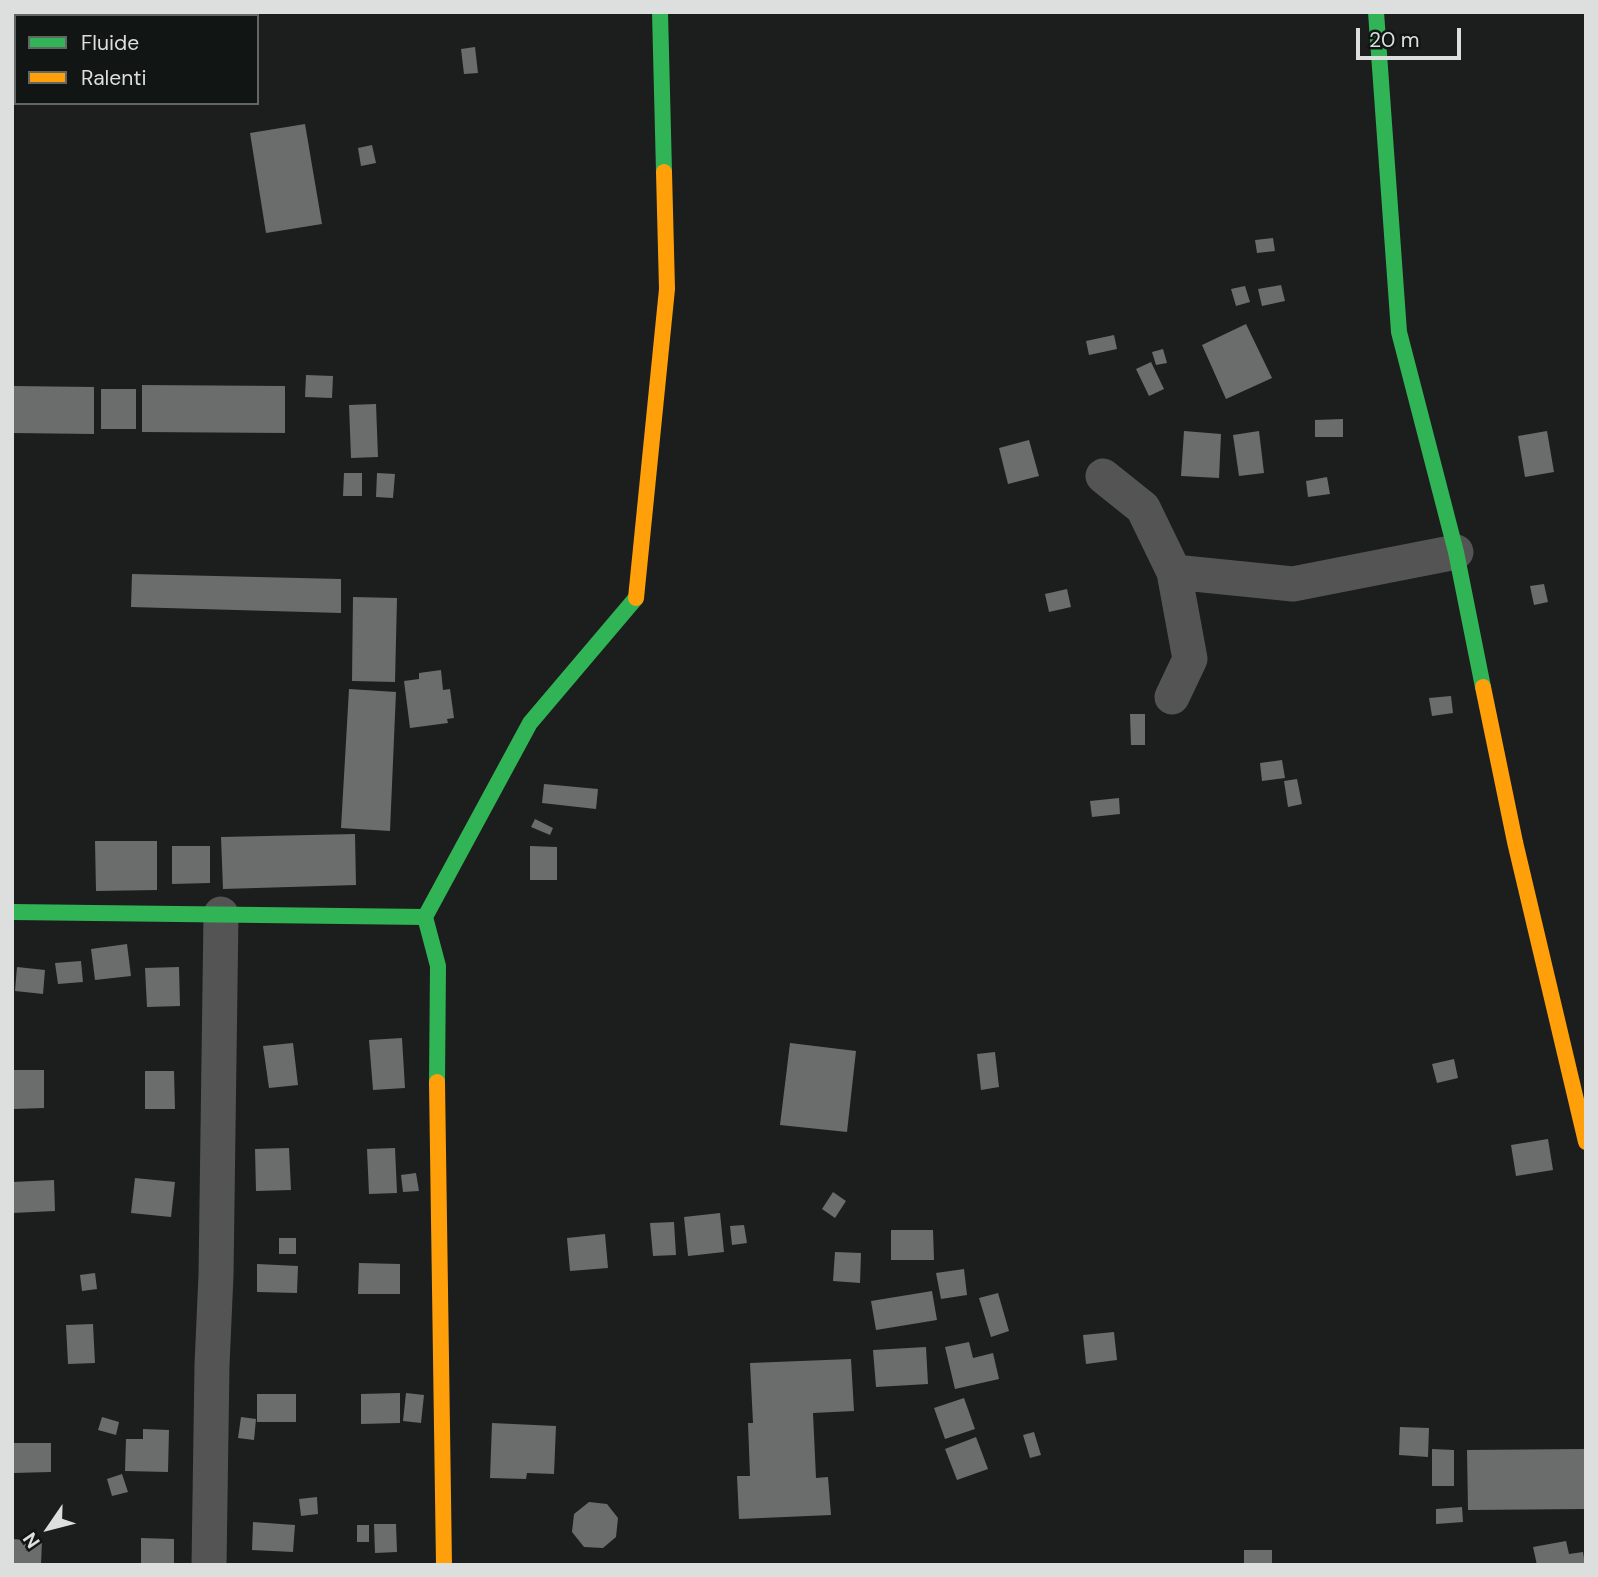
<!DOCTYPE html>
<style>
body{margin:0}
#map{position:relative;width:1598px;height:1577px;overflow:hidden;background:#1b1e1d;font-family:"DM Sans",sans-serif}
canvas{display:block}
.frame{position:absolute;inset:0;border:14px solid #dcdfde;pointer-events:none}
.legend{position:absolute;left:14px;top:14px;width:245px;height:91px;box-sizing:border-box;background:#111514;border:2px solid #626665;margin:0;padding:9px 12px;list-style:none;font-size:21px;color:#dcdfde}
.legend li{display:flex;align-items:center;gap:14px;height:35px}
.legend b{width:35px;border:2px solid #626665}
.north{position:absolute;left:14px;top:1493px;width:70px;height:70px;-webkit-text-stroke:5px #111514;paint-order:stroke;rotate:235deg;font-size:19px;font-weight:700;line-height:28px;text-align:center;color:#dcdfde}
.north::after{content:'';display:block;margin:auto;width:24px;height:32px;background:#dcdfde;clip-path:polygon(50% 0,100% 100%,50% 72%,0 100%)}
.scale{position:absolute;left:1356px;top:28px;width:105px;height:32px;box-sizing:border-box;border:4px solid #dcdfde;border-top:0;padding-left:9px;font-size:21px;line-height:24px;white-space:nowrap;color:#dcdfde;-webkit-text-stroke:5px #111514;paint-order:stroke}
</style>
<div id="map">
<canvas width="1598" height="1577"></canvas>
<div class="frame"></div>
<ul class="legend">
<li><b style="height:9px;background:#30b455"></b>Fluide</li>
<li><b style="height:9px;background:#ff9f0a"></b>Ralenti</li>
</ul>
<div class="north">N</div>
<div class="scale">20 m</div>
</div>
<script>
const ctx = document.querySelector('canvas').getContext('2d');
ctx.lineJoin = 'round';
function paint(path, color) {
  ctx.fillStyle = color;
  ctx.fill(path, 'evenodd');
}
function toPath(rows) {
  const path = new Path2D();
  for (const r of rows) {
    path.moveTo(r[0], r[1]);
    for (let i = 2; i < r.length; i += 2) path.lineTo(r[i], r[i + 1]);
  }
  return path;
}
function strokePath(path, color, width, dash) {
  ctx.strokeStyle = color;
  ctx.lineWidth = width;
  ctx.lineCap = dash ? 'butt' : 'round';
  ctx.setLineDash(dash || []);
  ctx.stroke(path);
}
paint(toPath([
 [475,47,478,73,464,74,461,49],
 [305,124,322,224,266,233,250,133],
 [372,145,376,163,361,166,358,148],
 [1273,238,1275,251,1257,253,1255,240],
 [1281,285,1285,301,1262,306,1258,289],
 [1245,286,1250,302,1236,306,1231,289],
 [1246,324,1272,378,1226,399,1202,345],
 [1114,335,1117,349,1089,355,1086,341],
 [1163,349,1167,363,1156,365,1152,352],
 [1151,362,1164,389,1149,396,1136,369],
 [306,375,333,376,332,398,305,397],
 [142,385,285,386,285,433,142,432],
 [12,386,94,387,94,434,12,433],
 [101,389,136,389,136,429,101,429],
 [376,404,378,457,351,458,349,405],
 [1343,419,1343,437,1315,437,1315,420],
 [1184,431,1221,434,1219,478,1181,476],
 [1259,431,1264,473,1239,476,1233,435],
 [1547,431,1554,472,1525,477,1518,436],
 [1029,440,1039,476,1008,484,999,448],
 [344,473,362,473,362,496,343,496],
 [377,473,395,474,393,498,376,497],
 [1327,477,1330,494,1308,497,1306,481],
 [132,574,341,579,341,613,131,607],
 [1544,584,1548,602,1534,605,1530,586],
 [1067,589,1071,607,1049,612,1045,594],
 [353,597,397,598,395,682,352,681],
 [441,670,443,690,450,689,454,718,447,719,448,723,410,728,404,681,419,679,419,673],
 [349,689,396,692,390,831,341,828],
 [1451,696,1453,713,1432,716,1429,698],
 [1130,714,1145,714,1145,745,1131,745],
 [1282,760,1285,778,1262,781,1260,763],
 [1297,779,1302,804,1288,807,1284,781],
 [544,784,598,789,596,809,542,803],
 [1119,798,1120,814,1092,817,1090,801],
 [535,819,553,828,550,835,531,827],
 [355,834,356,885,223,889,221,837],
 [95,841,157,841,157,890,96,891],
 [172,846,210,846,210,883,172,884],
 [530,846,557,847,557,880,530,880],
 [127,944,131,976,95,980,91,949],
 [81,961,83,982,58,984,55,963],
 [17,967,45,970,43,994,15,991],
 [179,967,180,1006,147,1007,145,968],
 [402,1038,405,1088,373,1090,369,1040],
 [293,1043,298,1085,269,1088,263,1046],
 [790,1043,856,1051,847,1132,780,1125],
 [995,1052,999,1087,981,1090,977,1054],
 [1454,1059,1458,1078,1437,1083,1432,1064],
 [13,1070,44,1070,44,1108,13,1109],
 [145,1071,174,1071,175,1109,145,1109],
 [1548,1139,1553,1170,1516,1176,1511,1145],
 [289,1148,291,1190,256,1191,255,1149],
 [395,1148,397,1193,369,1194,367,1149],
 [416,1173,419,1191,403,1192,401,1175],
 [135,1178,175,1182,171,1217,131,1213],
 [54,1180,55,1211,12,1213,12,1182],
 [833,1192,846,1201,835,1218,822,1209],
 [720,1213,724,1252,688,1256,684,1217],
 [674,1222,676,1255,653,1256,650,1223],
 [744,1225,747,1243,732,1245,730,1226],
 [891,1230,933,1230,934,1260,891,1260],
 [605,1234,608,1268,570,1271,567,1238],
 [279,1238,296,1238,296,1254,279,1254],
 [835,1252,861,1253,860,1283,833,1281],
 [359,1263,400,1264,400,1294,358,1294],
 [257,1264,298,1266,297,1293,257,1292],
 [964,1269,967,1295,941,1299,936,1273],
 [95,1273,97,1289,82,1291,80,1275],
 [932,1291,937,1320,876,1330,871,1301],
 [998,1293,1009,1331,991,1337,979,1298],
 [93,1324,95,1363,68,1364,66,1325],
 [1114,1332,1117,1360,1086,1364,1083,1335],
 [969,1342,973,1358,993,1353,999,1379,955,1389,945,1347],
 [926,1347,928,1384,876,1387,873,1350],
 [851,1359,854,1411,813,1413,816,1478,828,1477,831,1515,739,1519,737,1476,750,1476,748,1423,753,1423,750,1363],
 [400,1393,400,1423,361,1424,361,1394],
 [406,1393,424,1395,421,1423,403,1421],
 [257,1394,296,1394,296,1422,257,1422],
 [964,1398,975,1429,945,1439,934,1408],
 [102,1417,119,1422,116,1435,98,1430],
 [241,1417,256,1419,254,1440,238,1438],
 [492,1423,556,1426,554,1474,527,1473,526,1479,490,1478],
 [1400,1427,1429,1428,1428,1457,1399,1455],
 [143,1429,169,1430,168,1472,125,1471,126,1439,143,1439],
 [1034,1432,1041,1455,1030,1458,1023,1435],
 [976,1437,988,1469,957,1480,945,1449],
 [12,1443,51,1443,51,1472,13,1473],
 [1432,1449,1454,1450,1454,1486,1432,1486],
 [1586,1449,1586,1509,1468,1510,1467,1450],
 [122,1474,128,1492,112,1496,107,1479],
 [317,1497,318,1514,301,1516,299,1499],
 [589,1502,607,1504,618,1518,616,1537,603,1548,584,1547,572,1532,574,1514],
 [1462,1507,1463,1522,1436,1524,1436,1509],
 [253,1522,295,1525,293,1552,252,1550],
 [374,1524,396,1524,397,1552,375,1553],
 [357,1525,369,1525,369,1542,357,1542],
 [141,1538,174,1539,174,1565,141,1565],
 [12,1539,42,1541,41,1565,12,1565],
 [1566,1541,1569,1554,1583,1552,1585,1565,1537,1565,1533,1547],
 [1244,1550,1272,1550,1272,1565,1244,1565]
]), '#6a6d6c');
strokePath(toPath([
 [1103,476,1143,508,1174,572,1293,584,1456,552],
 [1172,697,1190,659,1174,572],
 [209,1565,212,1365,216,1275,221,914]
]), '#545454', 35);
strokePath(toPath([
 [660,12,664,172],
 [1376,12,1399,332,1456,552,1483,687],
 [12,912,425,917,438,966,437,1082],
 [425,917,530,723,636,598]
]), '#30b455', 16);
strokePath(toPath([
 [636,598,667,289,664,172],
 [1483,687,1515,842,1586,1142],
 [437,1082,444,1565]
]), '#ff9f0a', 16);
</script>
